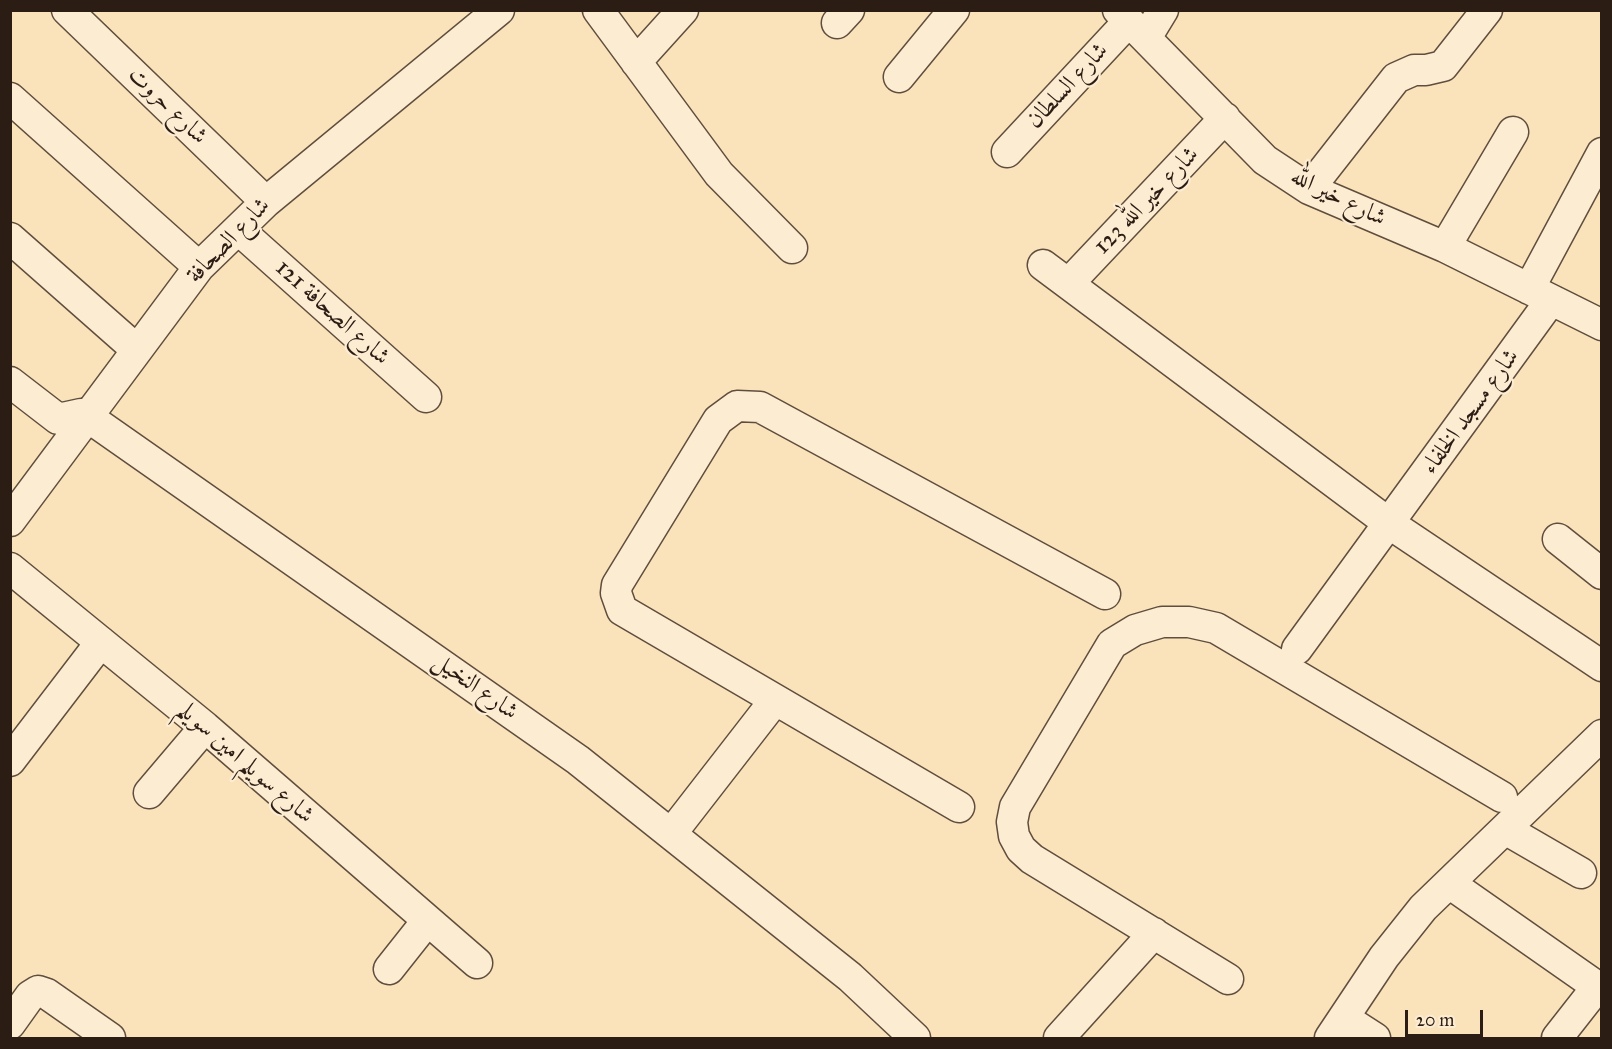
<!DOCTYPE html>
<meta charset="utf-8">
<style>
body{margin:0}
#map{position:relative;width:1612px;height:1049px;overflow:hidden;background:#fae2ba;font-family:"IM FELL Great Primer",serif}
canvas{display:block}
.frame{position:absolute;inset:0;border:12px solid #2b1c14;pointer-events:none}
.scale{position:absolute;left:1405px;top:1010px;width:78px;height:27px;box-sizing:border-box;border:3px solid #2b1c14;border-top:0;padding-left:8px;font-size:18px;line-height:21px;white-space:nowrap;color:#2b1c14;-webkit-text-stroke:4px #fcecd2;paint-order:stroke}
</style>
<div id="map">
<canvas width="1612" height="1049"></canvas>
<div class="frame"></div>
<div class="scale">20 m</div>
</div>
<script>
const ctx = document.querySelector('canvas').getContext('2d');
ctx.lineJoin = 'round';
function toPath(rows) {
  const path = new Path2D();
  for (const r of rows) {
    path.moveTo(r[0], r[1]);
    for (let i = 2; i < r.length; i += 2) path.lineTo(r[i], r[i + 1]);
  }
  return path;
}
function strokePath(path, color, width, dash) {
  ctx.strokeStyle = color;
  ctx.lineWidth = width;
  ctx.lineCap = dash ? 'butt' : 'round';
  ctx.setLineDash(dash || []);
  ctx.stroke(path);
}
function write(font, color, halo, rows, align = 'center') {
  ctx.font = font + ' "IM FELL Great Primer",Amiri,serif';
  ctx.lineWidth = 4.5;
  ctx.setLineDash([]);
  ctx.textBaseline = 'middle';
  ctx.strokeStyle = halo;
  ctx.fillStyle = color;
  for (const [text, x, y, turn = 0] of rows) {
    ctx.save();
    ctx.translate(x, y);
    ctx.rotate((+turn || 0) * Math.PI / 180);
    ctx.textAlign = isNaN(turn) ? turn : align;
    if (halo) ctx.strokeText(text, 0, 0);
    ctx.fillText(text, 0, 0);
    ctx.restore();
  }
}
const street = toPath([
 [67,10,266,202],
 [598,10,719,174,792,248],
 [1118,10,1265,160,1309,189,1445,247,1602,325],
 [837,23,849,10],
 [1146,38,1163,10],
 [636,62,683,10],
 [899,77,954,10],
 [10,98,199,267],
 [1007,152,1129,21],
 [1309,189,1396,78,1414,70,1426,70,1443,66,1487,10],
 [239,230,426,397],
 [10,238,137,350],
 [1445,247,1513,132],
 [1043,265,1390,524,1602,666],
 [1069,283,1225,118],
 [1529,289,1602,153],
 [10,382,58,419,81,414,88,417,578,760,850,977,915,1038],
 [10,521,199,267,266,202,499,10],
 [1558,539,1602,574],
 [10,568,205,727,477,963],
 [1297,649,1551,300],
 [10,761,101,642],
 [149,793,205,727],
 [959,807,622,610,616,593,617,585,718,420,737,406,760,407,1105,594],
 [1505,829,1581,873],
 [671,834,775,700],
 [1449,883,1602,990],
 [389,969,427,921],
 [1228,979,1032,859,1021,849,1014,836,1012,822,1015,807,1112,644,1135,630,1162,622,1189,622,1216,628,1502,797],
 [1344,1018,1375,1038],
 [10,1024,30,996,38,991,47,994,110,1038],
 [1059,1038,1154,933],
 [1330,1038,1384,957,1423,908,1602,735],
 [1557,1038,1597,987]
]);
strokePath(street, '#5f4e3e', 33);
strokePath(street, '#fcecd2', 30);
write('24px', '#2b1c14', '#fcecd2', [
 ["شارع السلطان",1068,86,-47],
 ["شارع حروت",167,106,44],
 ["شارع خير الله",1338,198,26],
 ["شارع خير الله 123",1147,201,-46],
 ["شارع الصحافة",229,241,-46],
 ["شارع الصحافة 121",332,313,42],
 ["شارع مسجد الخلفاء",1471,412,-54],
 ["شارع النخيل",475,687,35],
 ["شارع سويلم امين سويلم",245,763,41]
]);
</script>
